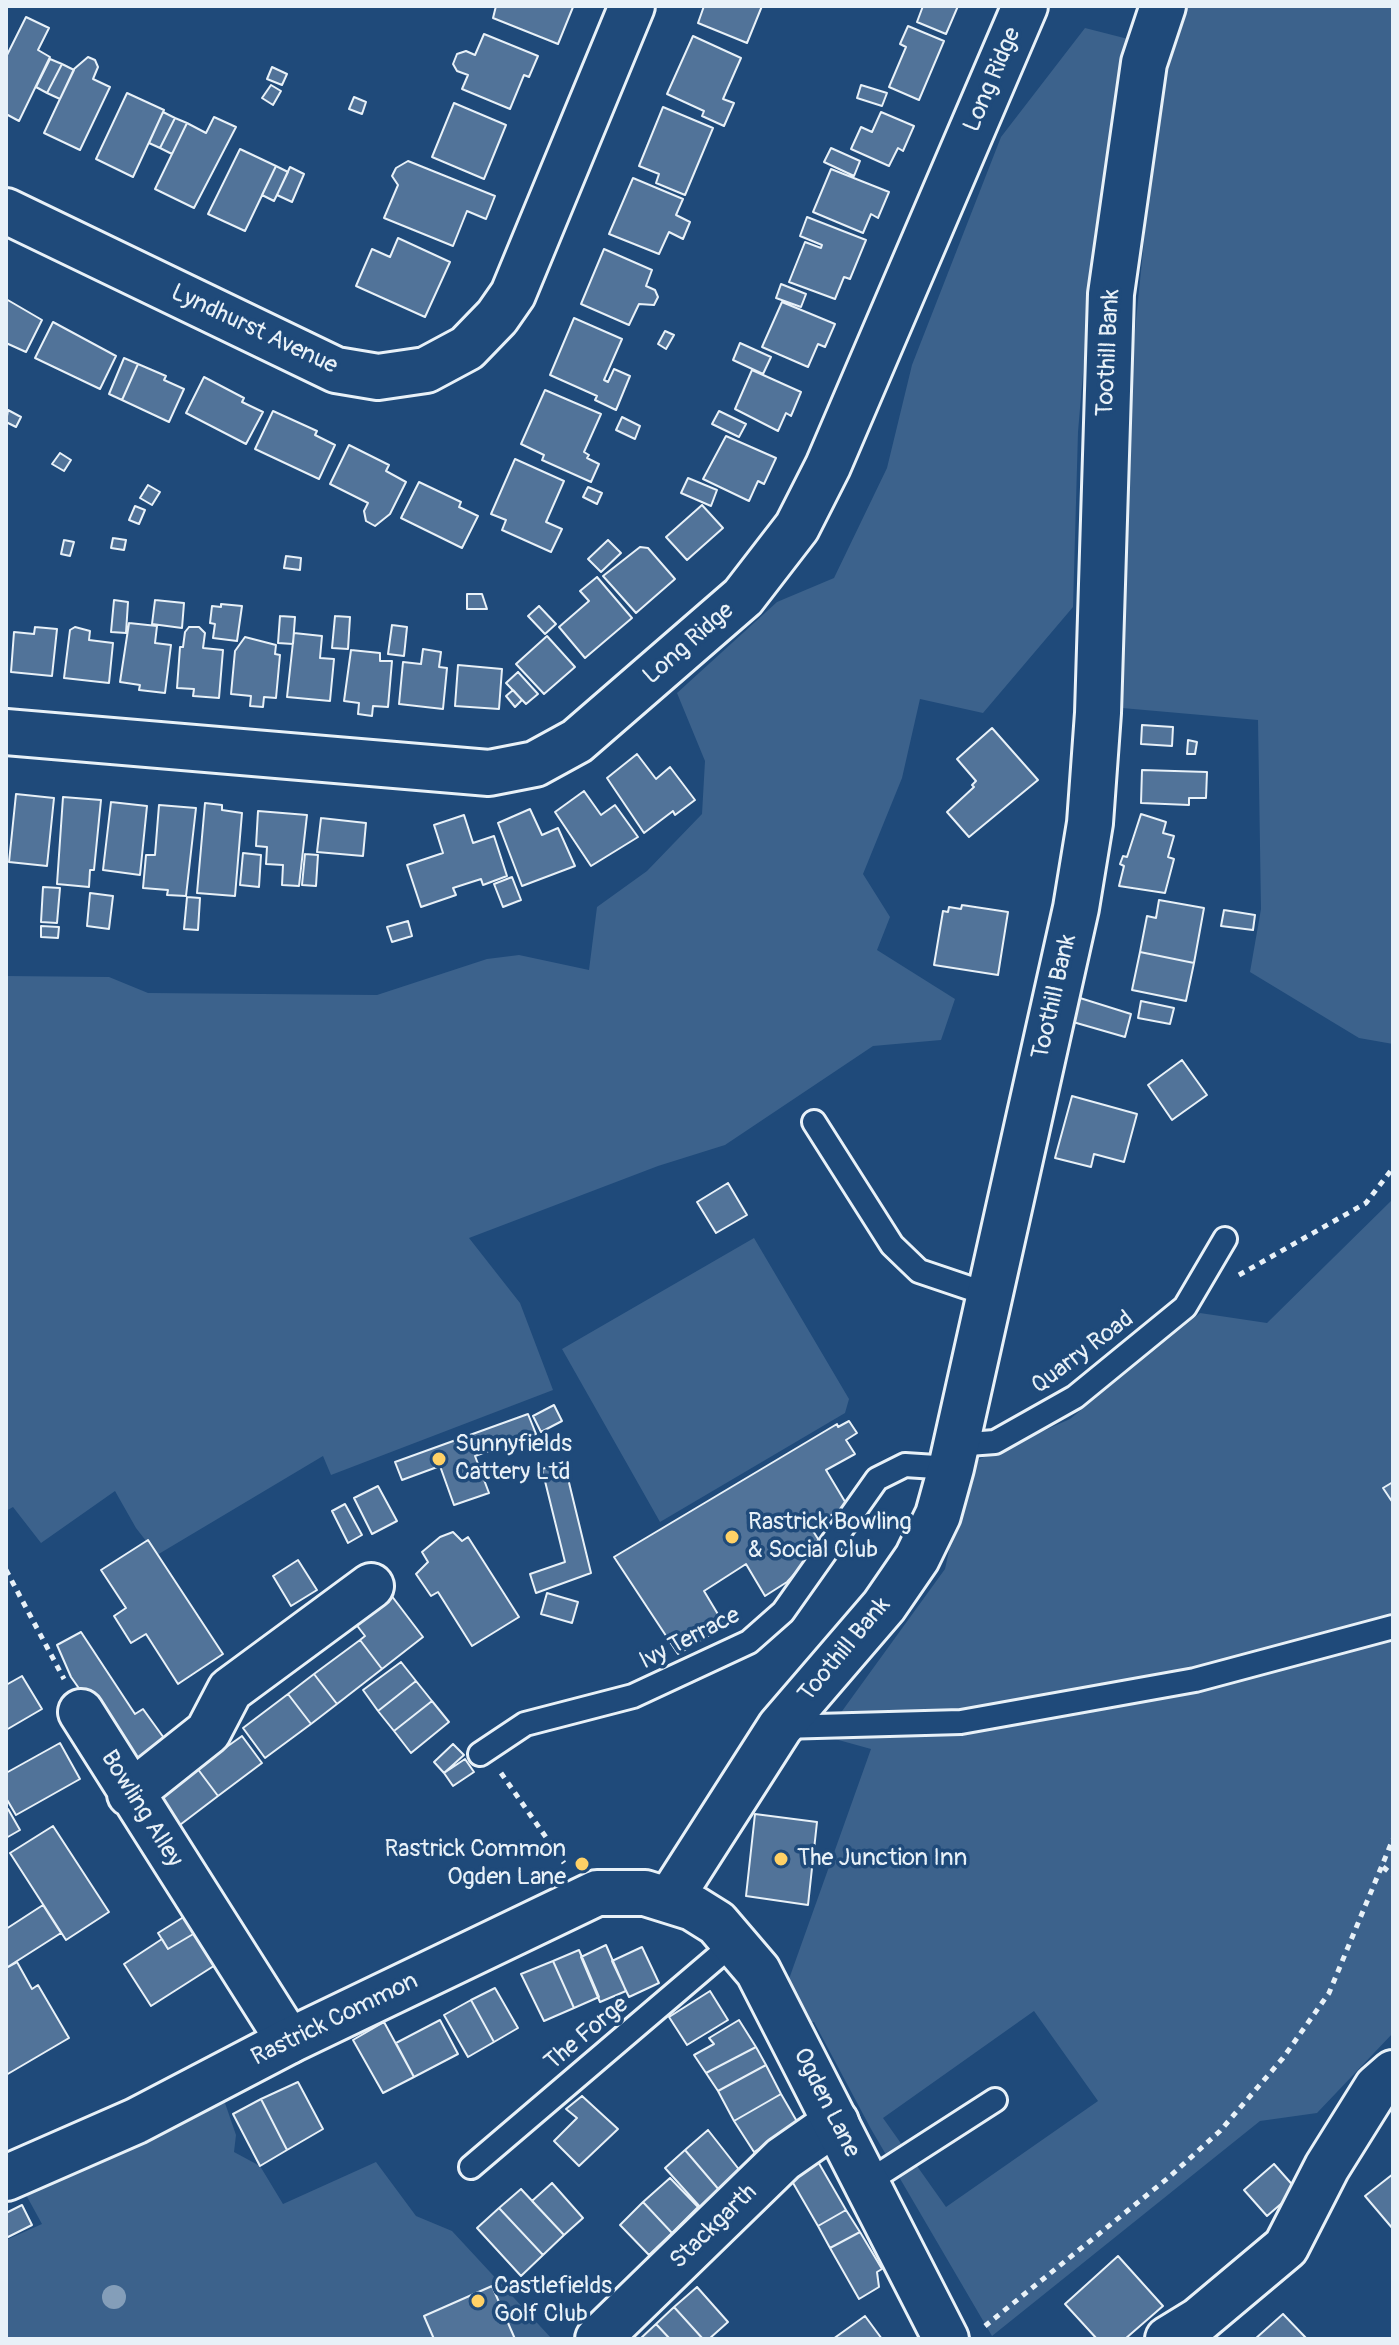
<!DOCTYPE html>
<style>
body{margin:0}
#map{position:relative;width:1399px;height:2345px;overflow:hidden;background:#1f4a7a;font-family:Pangolin,sans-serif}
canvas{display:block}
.frame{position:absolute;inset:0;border:8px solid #e8f1f8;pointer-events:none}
</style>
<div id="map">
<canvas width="1399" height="2345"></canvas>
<div class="frame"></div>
</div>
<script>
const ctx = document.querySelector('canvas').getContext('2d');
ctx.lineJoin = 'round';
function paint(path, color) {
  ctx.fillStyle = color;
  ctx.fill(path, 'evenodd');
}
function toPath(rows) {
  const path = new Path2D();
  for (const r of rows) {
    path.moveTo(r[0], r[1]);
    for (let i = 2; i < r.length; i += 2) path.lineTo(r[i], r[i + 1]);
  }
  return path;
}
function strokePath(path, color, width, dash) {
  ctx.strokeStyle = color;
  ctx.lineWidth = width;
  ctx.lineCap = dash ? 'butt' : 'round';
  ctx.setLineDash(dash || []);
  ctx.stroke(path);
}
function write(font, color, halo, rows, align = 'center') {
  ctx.font = font + ' Pangolin,sans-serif';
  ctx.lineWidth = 7;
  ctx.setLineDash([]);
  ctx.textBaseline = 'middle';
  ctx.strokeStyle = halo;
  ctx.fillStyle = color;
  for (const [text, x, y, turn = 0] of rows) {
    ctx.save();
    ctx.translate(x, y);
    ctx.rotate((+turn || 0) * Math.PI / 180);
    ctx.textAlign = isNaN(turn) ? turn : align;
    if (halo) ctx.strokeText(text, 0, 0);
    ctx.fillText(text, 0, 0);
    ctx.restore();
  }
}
paint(toPath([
 [1182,6,1393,6,1393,1044,1359,1038,1250,972,1261,909,1258,720,1122,708,1127,410,1162,62],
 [1085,28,1132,40,1095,231,1078,432,1073,607,983,713,920,699,902,778,863,874,890,917,877,950,955,999,941,1040,873,1046,725,1145,658,1166,469,1238,520,1303,553,1390,331,1475,323,1456,157,1555,136,1528,115,1491,41,1543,13,1507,6,1511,6,976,109,977,148,993,377,995,487,959,519,955,589,970,597,907,647,871,702,814,705,761,677,693,777,602,834,578,887,468,912,365,1001,137],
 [1393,1199,1393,2033,1317,2113,1260,2121,992,2336,871,2129,814,2022,802,2023,784,1993,871,1749,824,1736,945,1569,968,1464,1070,1419,1200,1313,1267,1323],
 [1034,2011,1098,2101,946,2207,883,2118],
 [754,1238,849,1399,845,1413,660,1522,562,1349],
 [225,2103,236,2135,234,2152,260,2166,283,2204,376,2162,416,2216,452,2231,552,2339,6,2339,6,2240,42,2224,25,2193,193,2104]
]), '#3c628c');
const building = toPath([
 [496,6,572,6,573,7,558,44,493,18,496,6],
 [704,6,762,6,747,43,698,23,704,6],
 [923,6,958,6,946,34,917,22,923,6],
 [26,17,49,28,38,50,50,57,19,121,6,114,6,57,26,17],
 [908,26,944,41,919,100,889,87,906,47,900,44,908,26],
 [484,34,538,56,529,77,524,75,510,109,462,89,468,75,457,71,453,64,457,54,466,51,475,55,484,34],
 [693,36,741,58,723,99,734,103,724,126,702,116,704,111,667,94,693,36],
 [88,57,95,60,98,67,93,79,110,87,80,150,44,133,74,69,88,57],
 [50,59,62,64,47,93,36,87,50,59],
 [62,64,74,70,60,99,47,93,62,64],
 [272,67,287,74,282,85,267,79,272,67],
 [271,85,281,91,273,105,262,98,271,85],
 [861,85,887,93,882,106,857,98,861,85],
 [127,93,164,110,133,177,96,159,127,93],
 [354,97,366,102,362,114,349,109,354,97],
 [454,103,506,125,484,179,432,157,454,103],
 [663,107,713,128,685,195,656,183,659,174,639,166,663,107],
 [163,112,175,118,160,148,149,143,163,112],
 [881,112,914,126,903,151,898,148,889,166,851,149,861,127,872,132,881,112],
 [214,117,236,127,194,208,155,189,187,123,206,133,214,117],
 [175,118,187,123,172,154,160,148,175,118],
 [831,148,860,161,854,176,824,162,831,148],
 [240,149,276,166,245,231,208,214,240,149],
 [408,161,495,196,486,219,467,211,453,246,384,218,398,185,392,176,396,168,408,161],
 [276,166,288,172,274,201,262,195,276,166],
 [290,167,304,174,292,202,277,195,290,167],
 [831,169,889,192,878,218,871,214,863,233,813,212,831,169],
 [633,178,683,199,676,215,690,222,683,239,669,232,659,254,609,234,633,178],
 [807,217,866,240,850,279,844,277,835,299,789,282,805,242,821,248,822,245,800,236,807,217],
 [398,238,450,262,425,317,356,286,372,249,390,257,398,238],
 [604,249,652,270,646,286,655,290,658,297,654,305,639,304,629,325,581,304,604,249],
 [781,284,806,294,801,307,776,298,781,284],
 [6,299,42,320,26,352,6,343,6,299],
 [782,302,835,324,825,347,818,344,808,367,762,347,782,302],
 [574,318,622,339,604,380,608,382,614,369,630,376,616,410,595,400,597,396,550,375,574,318],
 [53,322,116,356,100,389,35,358,53,322],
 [665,331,674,335,666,349,658,344,665,331],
 [740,343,771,357,763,374,733,360,740,343],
 [124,358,138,364,122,400,109,394,124,358],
 [138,364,166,376,164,380,184,389,169,422,122,400,138,364],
 [752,370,801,392,791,416,786,413,778,431,735,409,752,370],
 [204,377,244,398,242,402,263,412,246,444,186,413,204,377],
 [545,390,601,414,584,452,589,455,587,458,599,464,591,482,542,460,544,455,521,444,545,390],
 [8,410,21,417,16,427,6,422,8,410],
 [273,411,317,431,315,435,335,445,319,479,255,449,273,411],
 [719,411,746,424,739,437,712,424,719,411],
 [622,417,640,426,635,439,616,430,622,417],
 [726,436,776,458,764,484,758,481,749,501,703,479,726,436],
 [349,445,389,465,386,471,406,482,390,514,375,526,366,521,364,511,368,503,330,484,349,445],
 [60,453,71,460,64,471,52,464,60,453],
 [515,459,564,481,546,522,562,529,551,552,502,530,506,520,491,514,515,459],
 [688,478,717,490,711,506,681,493,688,478],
 [419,482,461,502,459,507,478,516,462,548,401,518,419,482],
 [148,485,160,492,152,505,140,498,148,485],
 [588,487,602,493,597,504,583,497,588,487],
 [702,505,723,528,687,560,666,537,702,505],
 [135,506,145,510,139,524,129,520,135,506],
 [113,538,126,540,124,550,111,548,113,538],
 [64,540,74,542,70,556,61,554,64,540],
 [608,540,621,553,601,572,588,559,608,540],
 [640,547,648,548,675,579,636,613,603,576,640,547],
 [286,556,301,558,300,570,284,568,286,556],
 [597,577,632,618,585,658,559,627,589,601,580,591,597,577],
 [467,594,482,594,487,609,467,609,467,594],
 [114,600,128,602,126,633,111,632,114,600],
 [155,600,184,603,182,628,152,624,155,600],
 [221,604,242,606,237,641,213,638,215,624,210,623,212,606,221,607,221,604],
 [539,606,556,624,545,634,528,616,539,606],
 [280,616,295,617,293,644,278,643,280,616],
 [335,616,350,617,348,649,332,648,335,616],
 [129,623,157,626,155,643,171,645,165,693,139,690,140,685,120,682,129,623],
 [392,625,407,627,404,656,388,654,392,625],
 [35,627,57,629,52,676,11,672,14,632,34,634,35,627],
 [75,627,90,631,89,640,113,643,109,683,64,678,70,630,75,627],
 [189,627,199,627,205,633,203,648,223,650,219,698,193,696,194,689,177,688,180,647,183,647,185,632,189,627],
 [294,633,322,636,320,658,334,659,330,701,287,697,294,633],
 [547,636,575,667,544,694,516,664,547,636],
 [245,637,276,645,275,654,280,655,276,698,264,697,263,707,250,706,251,696,231,694,235,651,245,637],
 [423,649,441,652,439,667,447,668,443,709,399,704,403,662,421,664,423,649],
 [351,650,380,653,380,661,392,661,388,707,373,706,372,716,358,714,359,703,344,701,351,650],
 [458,665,502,669,499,709,455,706,458,665],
 [518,672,538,694,526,704,506,683,518,672],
 [513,690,522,700,515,707,506,696,513,690],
 [1142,725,1173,727,1172,746,1141,744,1142,725],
 [992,728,1038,780,969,837,947,812,974,787,972,785,976,781,957,759,992,728],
 [1188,740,1197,742,1195,754,1187,754,1188,740],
 [637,754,656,779,670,767,695,800,675,815,673,811,644,833,607,778,637,754],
 [1142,770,1207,772,1206,798,1189,798,1189,805,1141,803,1142,770],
 [584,791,601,815,615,805,638,837,591,866,555,812,584,791],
 [16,794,54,798,47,866,9,862,16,794],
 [63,797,101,800,94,870,90,870,89,887,57,884,63,797],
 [111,802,147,806,140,875,103,870,111,802],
 [205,803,222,805,222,810,242,813,235,896,197,893,205,803],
 [159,805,196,808,186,896,167,895,168,890,143,888,146,855,155,855,159,805],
 [530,809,542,835,558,828,575,866,522,886,498,823,530,809],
 [258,811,307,815,299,886,282,885,283,865,266,864,267,847,256,846,258,811],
 [1141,814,1166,822,1163,833,1174,836,1168,857,1174,859,1165,893,1119,886,1124,866,1120,864,1123,856,1127,857,1141,814],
 [464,815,473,843,494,836,507,876,483,885,481,879,453,888,456,895,421,907,407,865,443,853,434,825,464,815],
 [321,818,366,823,363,856,317,852,321,818],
 [243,853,261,855,259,887,240,885,243,853],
 [305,854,318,855,316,886,302,885,305,854],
 [512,877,521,900,503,907,494,884,512,877],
 [43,887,60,888,57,923,41,922,43,887],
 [90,893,113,896,109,929,87,926,90,893],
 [187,897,200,898,198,930,184,929,187,897],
 [1159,900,1204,908,1194,963,1140,952,1147,916,1156,918,1159,900],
 [962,905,1008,912,998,975,934,965,943,911,948,912,949,907,961,909,962,905],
 [1224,910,1255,915,1253,930,1221,926,1224,910],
 [408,921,412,936,392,942,387,927,408,921],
 [41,926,59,927,58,938,41,937,41,926],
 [1140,952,1194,963,1186,1001,1132,990,1140,952],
 [1080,998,1131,1014,1125,1037,1073,1022,1080,998],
 [1141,1001,1174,1008,1170,1024,1138,1018,1141,1001],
 [1182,1060,1207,1095,1172,1120,1148,1085,1182,1060],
 [1072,1096,1137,1114,1124,1162,1094,1154,1091,1167,1055,1158,1072,1096],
 [728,1183,747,1215,716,1233,697,1202,728,1183],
 [554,1405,562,1421,541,1432,533,1416,554,1405],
 [528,1414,536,1434,475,1456,489,1493,454,1505,440,1466,402,1480,395,1462,528,1414],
 [849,1421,857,1433,846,1440,855,1454,826,1470,847,1505,811,1528,822,1545,787,1582,765,1596,746,1564,704,1591,725,1626,678,1654,614,1557,837,1424,838,1427,849,1421],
 [564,1462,591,1573,536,1593,530,1574,565,1562,542,1469,564,1462],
 [1393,1482,1393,1503,1383,1488,1393,1482],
 [378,1486,397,1521,372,1534,354,1498,378,1486],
 [345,1504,362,1535,348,1543,332,1511,345,1504],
 [453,1532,462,1541,468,1537,519,1617,472,1646,438,1592,431,1596,416,1574,428,1562,422,1552,440,1537,453,1532],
 [148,1540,223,1654,178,1684,146,1634,131,1643,114,1616,126,1608,101,1570,148,1540],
 [298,1560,317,1590,291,1606,273,1576,298,1560],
 [547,1593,578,1602,572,1623,541,1614,547,1593],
 [391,1595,423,1637,382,1669,360,1640,365,1636,355,1623,391,1595],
 [81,1632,135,1714,143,1709,164,1738,132,1764,71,1677,57,1645,81,1632],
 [360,1640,382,1669,337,1704,314,1674,360,1640],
 [401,1662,416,1681,378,1711,363,1690,401,1662],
 [314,1674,337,1704,311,1724,288,1694,314,1674],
 [22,1676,42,1709,6,1730,6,1685,22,1676],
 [416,1681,432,1701,394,1731,378,1711,416,1681],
 [288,1694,311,1724,265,1758,243,1728,288,1694],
 [432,1701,449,1722,411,1753,394,1731,432,1701],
 [242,1736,262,1763,218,1796,197,1768,242,1736],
 [60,1743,80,1779,16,1815,6,1798,6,1773,60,1743],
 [453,1744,464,1755,444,1773,434,1762,453,1744],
 [465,1759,474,1772,453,1786,444,1773,465,1759],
 [197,1768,218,1796,172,1831,150,1804,197,1768],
 [8,1809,20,1830,6,1838,6,1810,8,1809],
 [755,1814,817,1822,808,1905,746,1896,755,1814],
 [53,1826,109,1912,66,1940,10,1853,53,1826],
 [43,1905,61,1933,6,1968,6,1929,43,1905],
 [190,1913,200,1930,168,1949,158,1933,190,1913],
 [200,1930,220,1962,151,2006,124,1964,162,1939,168,1949,200,1930],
 [606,1945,626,1991,600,2002,581,1957,606,1945],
 [642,1947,659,1983,629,1997,612,1961,642,1947],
 [579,1950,599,1997,574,2008,553,1961,579,1950],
 [553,1961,574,2008,544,2021,521,1974,553,1961],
 [17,1962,32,1989,38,1985,69,2038,6,2075,6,1968,17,1962],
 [495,1988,518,2028,494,2042,471,2000,495,1988],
 [710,1991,728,2020,687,2045,669,2017,710,1991],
 [471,2000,494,2042,468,2057,444,2015,471,2000],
 [440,2020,458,2054,414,2077,396,2043,440,2020],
 [739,2020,756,2047,706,2073,694,2055,714,2044,709,2038,739,2020],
 [384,2022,414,2077,383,2093,353,2040,384,2022],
 [756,2047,766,2065,718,2091,706,2073,756,2047],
 [766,2065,781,2094,734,2121,718,2091,766,2065],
 [298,2082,323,2129,287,2150,261,2099,298,2082],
 [781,2094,799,2125,754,2152,734,2121,781,2094],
 [582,2096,618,2129,579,2166,554,2141,577,2118,566,2109,582,2096],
 [261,2099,287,2150,260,2166,233,2114,261,2099],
 [708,2130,741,2172,720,2191,685,2150,708,2130],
 [685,2150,720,2191,701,2208,665,2168,685,2150],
 [817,2160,846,2210,818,2226,789,2176,817,2160],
 [1274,2164,1297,2190,1267,2216,1244,2190,1274,2164],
 [1393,2174,1393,2229,1365,2196,1393,2174],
 [670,2178,698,2207,672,2233,643,2202,670,2178],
 [552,2183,583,2218,564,2235,532,2201,552,2183],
 [521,2189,564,2235,543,2255,499,2208,521,2189],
 [643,2202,672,2233,649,2255,620,2225,643,2202],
 [22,2205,32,2225,6,2238,6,2213,22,2205],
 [499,2208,543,2255,521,2276,477,2228,499,2208],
 [846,2210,860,2232,830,2248,818,2226,846,2210],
 [860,2232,882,2269,877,2272,879,2287,859,2299,830,2248,860,2232],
 [1118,2256,1163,2306,1125,2339,1097,2339,1065,2304,1118,2256],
 [492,2286,515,2339,434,2339,424,2316,492,2286],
 [697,2287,728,2322,709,2339,703,2339,674,2307,697,2287],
 [674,2307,703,2339,670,2339,656,2324,674,2307],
 [1283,2314,1307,2339,1255,2339,1283,2314],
 [865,2316,882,2339,833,2339,865,2316],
 [656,2324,670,2339,640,2339,656,2324]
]);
paint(building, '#517399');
strokePath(building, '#e8f1f8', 2);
const service = toPath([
 [814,1122,892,1245,919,1271,987,1294],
 [955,1445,995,1442,1075,1397,1185,1307,1225,1239],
 [781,1727,961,1722,1195,1680,1393,1627],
 [480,1754,525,1724,633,1696,749,1642,783,1612,877,1479,905,1465,951,1468],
 [471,2167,736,1941],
 [866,2183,995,2100]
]);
const minor = toPath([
 [6,211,336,370,378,377,426,370,467,348,497,317,513,294,632,6],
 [6,732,489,773,535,764,577,741,743,597,797,527,828,466,1025,6],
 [81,1712,289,2041],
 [130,1794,208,1732,230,1690,371,1586],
 [598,2339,783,2159,836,2122],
 [1168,2339,1199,2320,1286,2247,1327,2167,1377,2087,1393,2073]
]);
const tertiary = toPath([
 [670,1899,780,1727,884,1606,917,1558,938,1515,951,1468,1076,908,1090,823,1098,713,1111,294,1144,63,1163,6],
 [6,2178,136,2121,289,2041,597,1893,645,1893,693,1908,717,1923,758,1971,946,2339]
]);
strokePath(service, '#e8f1f8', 28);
strokePath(minor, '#e8f1f8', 50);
strokePath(tertiary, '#e8f1f8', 50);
strokePath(toPath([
 [1239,1275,1366,1203,1393,1168],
 [6,1570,64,1679],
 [501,1773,564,1863],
 [1383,1867,1393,1875],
 [985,2326,1168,2178,1220,2131,1283,2058,1329,1993,1393,1839]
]), '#e8f1f8', 5, [6, 6]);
strokePath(service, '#1f4a7a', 22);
strokePath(minor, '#1f4a7a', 44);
strokePath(tertiary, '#1f4a7a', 44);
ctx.fillStyle = '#849eb9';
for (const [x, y] of [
 [114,2297]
]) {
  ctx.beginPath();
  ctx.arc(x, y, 12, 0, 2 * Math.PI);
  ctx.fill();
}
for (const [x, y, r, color] of [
 [439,1459,8,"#ffd166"],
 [732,1537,8,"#ffd166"],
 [781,1859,8,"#ffd166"],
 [582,1864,8,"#ffd166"],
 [478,2301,8,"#ffd166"]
]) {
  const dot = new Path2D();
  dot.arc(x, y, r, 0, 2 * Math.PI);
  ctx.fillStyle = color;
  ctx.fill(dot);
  strokePath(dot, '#1f4a7a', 3);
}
write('24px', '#e8f1f8', '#1f4a7a', [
 ["Long Ridge",993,80,-67],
 ["Lyndhurst Avenue",254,330,25],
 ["Toothill Bank",1109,353,-87],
 ["Long Ridge",689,644,-41],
 ["Toothill Bank",1055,997,-77],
 ["Quarry Road",1083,1353,-37],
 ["Ivy Terrace",690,1639,-27],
 ["Toothill Bank",845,1650,-50],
 ["Bowling Alley",141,1809,58],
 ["Rastrick Common",335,2020,-26],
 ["The Forge",587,2034,-40],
 ["Ogden Lane",826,2103,63],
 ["Stackgarth",714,2227,-44]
]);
write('24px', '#e8f1f8', '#1f4a7a', [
 ["Sunnyfields",455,1445],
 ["Cattery Ltd",455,1473],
 ["Rastrick Bowling",748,1523],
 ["& Social Club",748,1551],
 ["Rastrick Common",566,1850,"right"],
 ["Ogden Lane",566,1878,"right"],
 ["The Junction Inn",797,1859],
 ["Castlefields",494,2287],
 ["Golf Club",494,2315]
], 'left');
</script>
